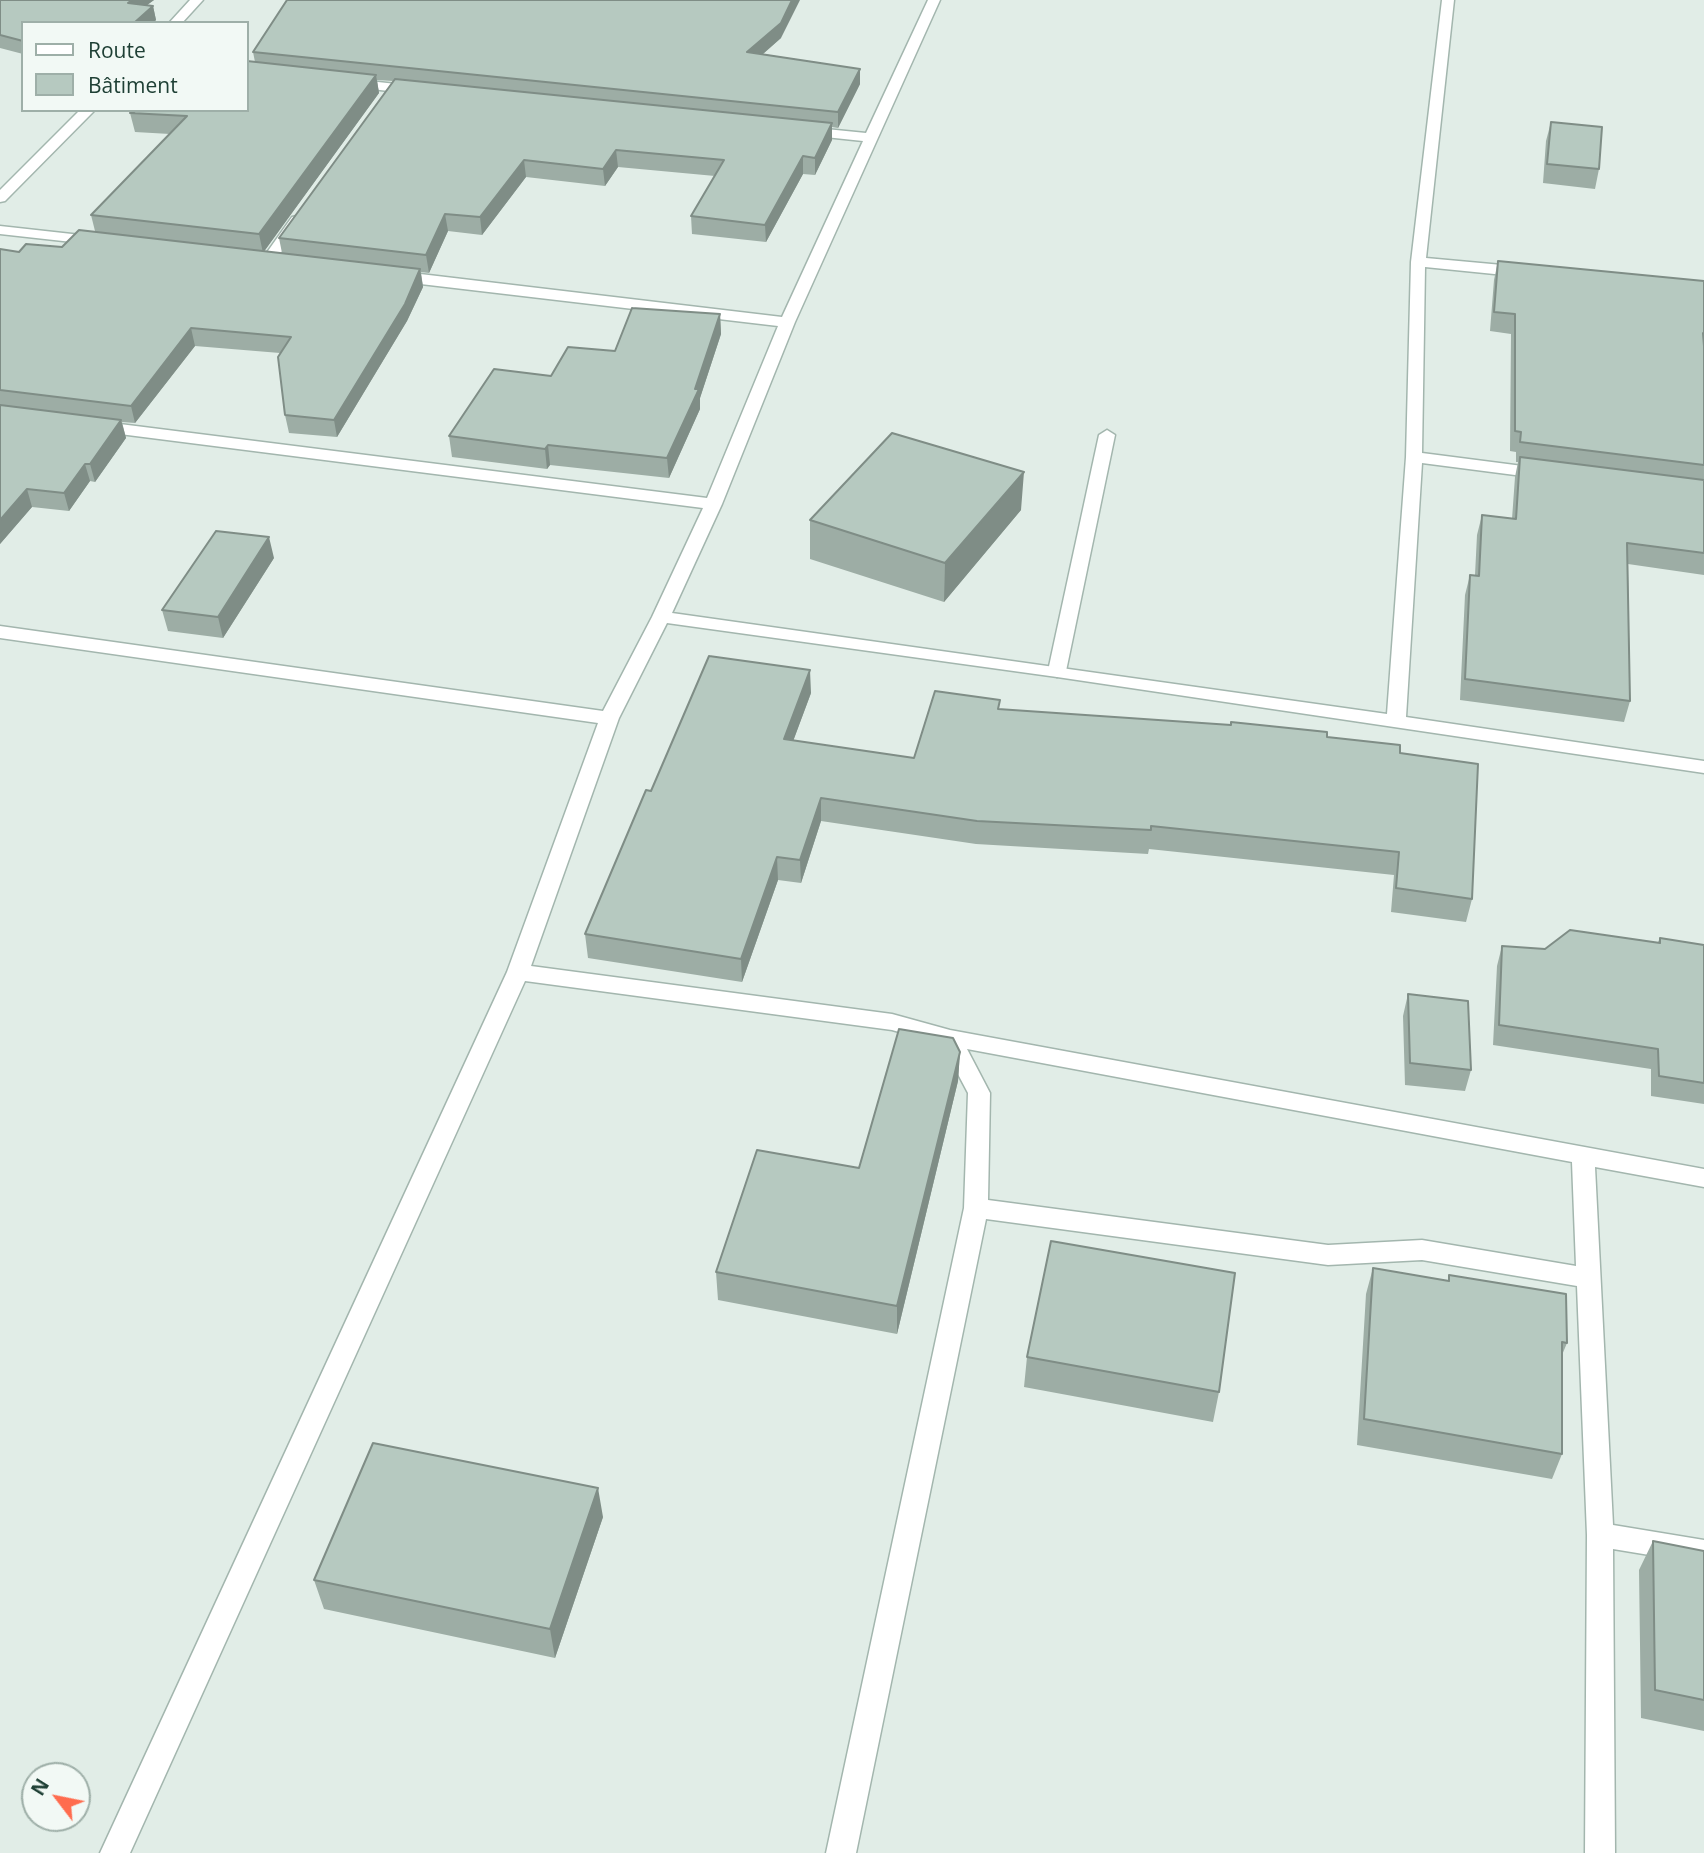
<!DOCTYPE html>
<meta charset="utf-8">
<style>
body{margin:0}
#map{position:relative;width:1704px;height:1853px;overflow:hidden;background:#e1ede7;font-family:"Open Sans",sans-serif}
canvas{display:block}
.legend{position:absolute;left:21px;top:21px;width:228px;height:91px;box-sizing:border-box;background:#f2f9f5;border:2px solid #9eafa8;margin:0;padding:9px 12px;list-style:none;font-size:21px;color:#1f4035}
.legend li{display:flex;align-items:center;gap:14px;height:35px}
.legend b{width:35px;border:2px solid #9eafa8}
.north{position:absolute;left:21px;top:1762px;width:70px;height:70px;box-sizing:border-box;background:#f2f9f5;border:2px solid #9eafa8;border-radius:50%;rotate:302deg;font-size:19px;font-weight:700;line-height:28px;text-align:center;color:#1f4035}
.north::after{content:'';display:block;margin:auto;width:24px;height:32px;background:#ff6c4e;clip-path:polygon(50% 0,100% 100%,50% 72%,0 100%)}
</style>
<div id="map">
<canvas width="1704" height="1853"></canvas>
<ul class="legend">
<li><b style="height:9px;background:#fff"></b>Route</li>
<li><b style="height:19px;background:#b6c9c0"></b>Bâtiment</li>
</ul>
<div class="north">N</div>
</div>
<script>
const ctx = document.querySelector('canvas').getContext('2d');
ctx.lineJoin = 'round';
function toPath(rows) {
  const path = new Path2D();
  for (const r of rows) {
    path.moveTo(r[0], r[1]);
    for (let i = 2; i < r.length; i += 2) path.lineTo(r[i], r[i + 1]);
  }
  return path;
}
function strokePath(path, color, width, dash) {
  ctx.strokeStyle = color;
  ctx.lineWidth = width;
  ctx.lineCap = dash ? 'butt' : 'round';
  ctx.setLineDash(dash || []);
  ctx.stroke(path);
}
function paint(path, color) {
  ctx.fillStyle = color;
  ctx.fill(path, 'evenodd');
}
const service = toPath([
 [1107,430,1115,435,1066,671,1057,677,1048,671,1099,435,1107,430]
]);
const minor = toPath([
 [190,0,203,0,182,23,169,23,190,0],
 [928,0,940,0,795,322,722,504,672,613,1387,714,1406,457,1411,262,1442,0,1454,0,1426,258,1524,267,1532,272,1524,277,1425,267,1422,453,1546,469,1554,474,1546,479,1422,463,1406,717,1704,761,1704,773,1057,677,667,623,619,718,531,966,892,1014,950,1030,1704,1169,1704,1187,1595,1167,1613,1525,1704,1540,1704,1564,1613,1549,1615,1853,1585,1853,1587,1535,1577,1286,1422,1260,1328,1265,986,1219,856,1853,826,1853,964,1208,968,1093,942,1044,892,1030,525,981,130,1853,100,1853,507,972,598,723,0,638,0,626,603,711,652,617,703,508,96,431,88,426,96,421,707,498,778,326,395,281,387,276,395,271,782,317,863,141,806,135,799,131,806,127,866,133,928,0],
 [967,1049,1572,1162,1576,1266,1422,1240,1328,1245,988,1200,990,1093,967,1049],
 [350,79,415,86,422,90,415,94,345,86,345,80,350,79],
 [80,110,95,110,5,201,0,202,0,190,80,110],
 [297,216,304,220,273,264,263,264,261,261,263,258,292,217,297,216],
 [0,226,99,237,106,241,99,245,0,234,0,226]
]);
strokePath(service, '#a3b6ae', 3);
strokePath(minor, '#a3b6ae', 3);
paint(service, '#fff');
paint(minor, '#fff');
paint(toPath([
 [0,0,154,0,147,5,153,6,156,20,153,23,23,23,23,54,0,48],
 [781,38,763,54,860,69,860,84,838,128,832,127,832,140,815,175,803,174,766,242,692,234,691,216,715,176,618,167,605,186,526,177,482,235,448,231,429,273,421,272,423,287,407,321,337,437,289,433,285,415,280,353,195,346,135,423,122,422,126,438,95,482,90,481,69,511,32,507,0,544,0,249,19,252,62,247,95,231,91,215,170,134,135,132,130,113,247,110,255,62,253,52],
 [377,80,393,81,279,238,282,253,264,251,379,93],
 [1551,122,1599,169,1595,189,1543,183,1546,141],
 [1498,261,1704,281,1704,575,1628,564,1630,701,1624,722,1460,700,1465,595,1470,575,1475,575,1477,535,1482,515,1512,519,1515,477,1518,462,1516,462,1516,452,1510,451,1511,334,1490,331,1494,280],
 [720,314,721,334,700,398,700,409,669,478,550,465,547,469,452,457,449,436,551,376,615,351],
 [1021,510,944,602,810,559,810,520],
 [274,558,223,638,168,631,162,610],
 [811,693,793,741,914,758,1000,709,1327,737,1400,753,1472,899,1466,922,1391,912,1394,875,1149,849,1148,854,976,844,821,821,801,883,778,880,742,982,588,958,585,934,651,791],
 [1660,938,1704,945,1704,1104,1651,1096,1651,1069,1493,1045,1497,966,1502,946,1545,949,1658,942],
 [1408,994,1471,1070,1465,1091,1405,1085,1403,1016],
 [960,1052,958,1081,897,1334,718,1300,716,1272,859,1168],
 [1373,1268,1448,1281,1449,1275,1567,1343,1562,1355,1562,1454,1552,1479,1357,1445,1366,1294],
 [1027,1357,1219,1392,1213,1422,1024,1387],
 [603,1517,555,1658,324,1609,314,1580],
 [1653,1541,1704,1551,1704,1731,1641,1718,1639,1570]
]), '#9dada5');
paint(toPath([
 [132,0,154,0,132,16,128,3],
 [792,0,800,0,781,38,748,67,747,52],
 [153,6,156,20,153,23,134,23],
 [860,69,860,84,838,128,838,112],
 [376,75,379,93,263,253,259,234],
 [832,123,832,140,815,175,815,158],
 [616,150,618,167,605,186,603,169],
 [803,156,803,174,766,242,765,225],
 [524,160,526,177,482,235,480,217],
 [445,214,448,231,429,273,426,255],
 [420,269,423,287,407,321,337,437,334,420],
 [720,314,721,334,700,398,700,409,669,478,667,458,695,389],
 [191,328,195,346,135,423,131,406],
 [121,420,126,438,95,482,90,464],
 [548,445,550,465,547,469,545,449],
 [85,464,90,481,69,511,64,493],
 [1024,472,1021,510,944,602,945,563],
 [27,489,32,507,0,544,0,520],
 [269,537,274,558,223,638,218,617],
 [810,670,811,693,785,763,784,739],
 [821,798,821,821,801,883,800,860],
 [777,857,778,880,742,982,741,959],
 [960,1052,958,1081,897,1334,897,1306],
 [598,1488,603,1517,555,1658,550,1629]
]), '#7f8d86');
const building = toPath([
 [0,0,132,0,128,3,153,6,134,23,23,23,23,41,0,35,0,0],
 [287,0,792,0,781,23,747,52,860,69,838,112,253,52,287,0],
 [247,61,376,75,259,234,91,215,187,116,130,113,138,110,247,110,247,61],
 [395,79,832,123,815,158,803,156,765,225,691,216,724,160,616,150,603,169,524,160,480,217,445,214,426,255,279,238,395,79],
 [1551,122,1602,127,1599,169,1547,164,1551,122],
 [79,230,420,269,405,304,334,420,285,415,278,357,291,337,191,328,131,406,0,390,0,249,19,252,26,244,62,247,79,230],
 [1498,261,1704,281,1704,333,1703,333,1704,346,1704,465,1520,442,1521,432,1515,431,1515,314,1494,312,1498,261],
 [632,308,720,314,695,389,699,389,667,458,548,445,545,449,449,436,494,369,551,376,568,347,615,351,632,308],
 [0,405,121,420,90,464,85,464,64,493,27,489,0,520,0,405],
 [892,433,1024,472,945,563,810,520,892,433],
 [1520,457,1704,480,1704,553,1627,543,1630,701,1465,679,1470,575,1479,576,1482,515,1516,519,1520,457],
 [216,531,269,537,218,617,162,610,216,531],
 [709,656,810,670,784,739,914,758,935,691,1000,700,998,709,1231,725,1231,722,1327,732,1327,737,1400,745,1400,753,1478,764,1472,899,1396,888,1399,852,1151,826,1151,830,977,821,821,798,800,860,777,857,741,959,585,934,646,790,651,791,709,656],
 [1570,930,1660,943,1660,938,1704,945,1704,1083,1659,1076,1658,1049,1499,1025,1502,946,1545,949,1570,930],
 [1408,994,1468,1001,1471,1070,1410,1063,1408,994],
 [899,1029,953,1038,960,1052,897,1306,716,1272,757,1150,859,1168,899,1029],
 [1051,1241,1235,1273,1219,1392,1027,1357,1051,1241],
 [1373,1268,1449,1281,1449,1275,1566,1294,1567,1343,1562,1342,1562,1454,1364,1419,1373,1268],
 [373,1443,598,1488,550,1629,314,1580,373,1443],
 [1653,1541,1704,1551,1704,1700,1655,1690,1653,1541]
]);
paint(building, '#b6c9c0');
strokePath(building, '#7f8d86', 2);
</script>
